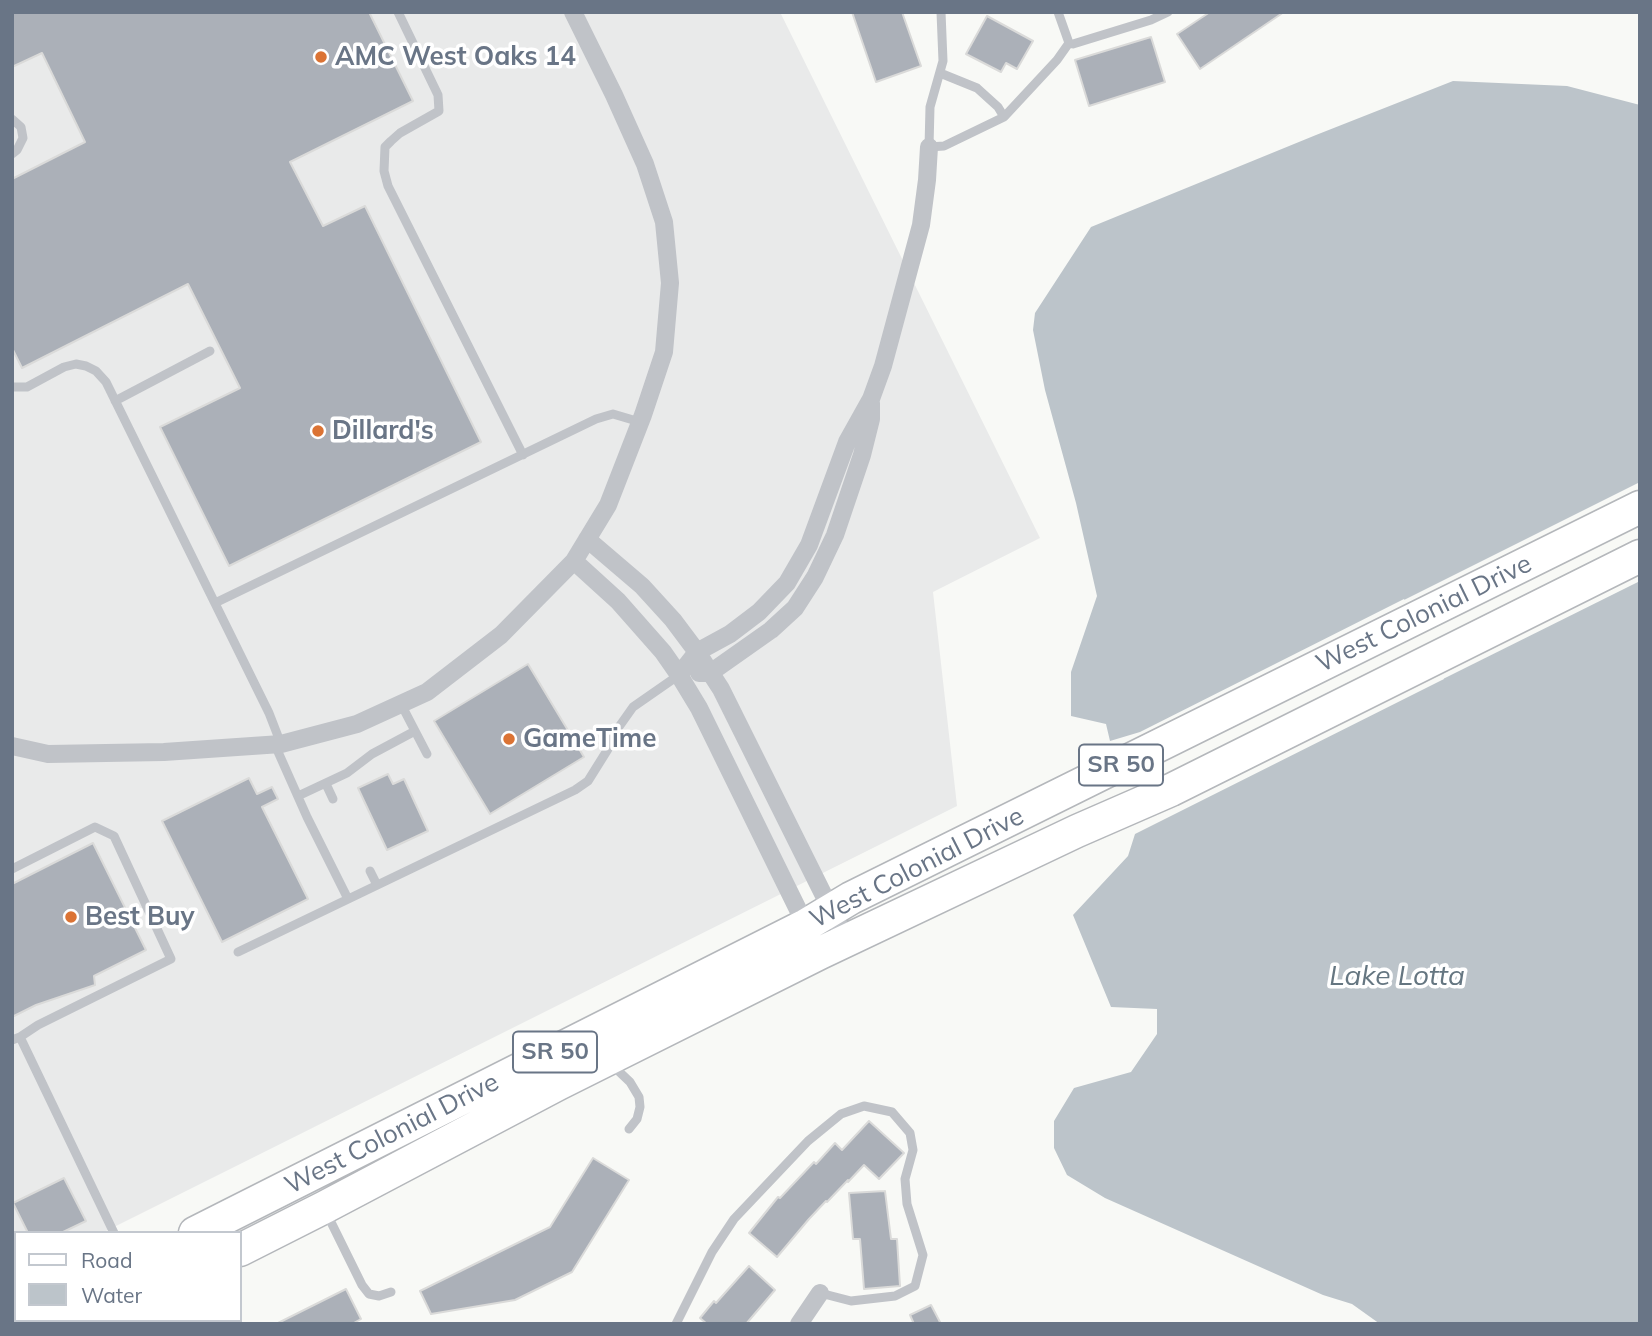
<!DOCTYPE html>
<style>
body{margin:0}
#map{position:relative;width:1652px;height:1336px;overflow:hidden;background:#f8f9f6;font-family:Mulish,sans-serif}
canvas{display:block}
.frame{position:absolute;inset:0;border:14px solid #697586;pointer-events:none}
.legend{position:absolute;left:14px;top:1231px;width:228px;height:91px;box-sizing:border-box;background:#fff;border:2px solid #c3c8cf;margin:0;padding:9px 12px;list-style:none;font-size:21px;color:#697586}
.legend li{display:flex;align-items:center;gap:14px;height:35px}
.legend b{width:35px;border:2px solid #c3c8cf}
</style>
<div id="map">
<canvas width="1652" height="1336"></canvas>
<div class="frame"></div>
<ul class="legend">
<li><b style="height:9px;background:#fff"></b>Road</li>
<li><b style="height:19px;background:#bcc4ca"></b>Water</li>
</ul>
</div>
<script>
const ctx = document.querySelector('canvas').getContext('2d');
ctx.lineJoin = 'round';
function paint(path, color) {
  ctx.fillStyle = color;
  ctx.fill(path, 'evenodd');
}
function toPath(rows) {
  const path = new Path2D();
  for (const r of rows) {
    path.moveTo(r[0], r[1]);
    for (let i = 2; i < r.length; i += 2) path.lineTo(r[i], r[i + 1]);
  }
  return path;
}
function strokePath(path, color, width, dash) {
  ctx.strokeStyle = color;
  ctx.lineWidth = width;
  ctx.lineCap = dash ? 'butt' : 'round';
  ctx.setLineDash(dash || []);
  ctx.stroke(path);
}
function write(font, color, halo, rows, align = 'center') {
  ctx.font = font + ' Mulish,sans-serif';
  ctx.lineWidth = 7;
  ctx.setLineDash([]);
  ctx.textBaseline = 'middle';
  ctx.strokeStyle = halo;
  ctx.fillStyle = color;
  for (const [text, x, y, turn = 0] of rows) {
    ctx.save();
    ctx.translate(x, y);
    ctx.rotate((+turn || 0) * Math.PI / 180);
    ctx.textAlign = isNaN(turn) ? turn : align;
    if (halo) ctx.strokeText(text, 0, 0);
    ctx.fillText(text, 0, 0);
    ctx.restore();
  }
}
paint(toPath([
 [12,12,780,12,1040,538,933,592,957,806,102,1233,16,1233,16,1276,12,1278]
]), '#e9eaea');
paint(toPath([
 [1453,81,1567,86,1640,105,1640,1324,1380,1324,1352,1304,1323,1295,1105,1198,1067,1175,1054,1148,1054,1121,1074,1088,1131,1072,1157,1034,1157,1009,1111,1007,1073,915,1128,856,1135,834,1444,679,1404,599,1140,732,1110,741,1106,724,1071,716,1071,672,1097,596,1076,503,1045,390,1033,330,1035,313,1091,227,1316,135]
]), '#bcc4ca');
paint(toPath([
 [1640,482,1640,581,1441,680,1402,601]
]), '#f8f9f6');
const building = toPath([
 [12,12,369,12,413,101,290,162,323,226,365,206,481,442,229,566,160,427,240,388,188,284,22,368,12,348,12,179,85,142,42,53,12,67,12,12],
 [852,12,902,12,921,66,876,82,852,12],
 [1210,12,1284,12,1200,69,1177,34,1210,12],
 [987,16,1033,41,1017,69,1006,63,1001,72,966,54,987,16],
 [1151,37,1165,82,1089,106,1075,60,1151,37],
 [528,664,584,757,490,814,434,721,528,664],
 [388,774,393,784,404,779,428,831,387,850,358,788,388,774],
 [249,778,257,794,272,787,278,799,262,807,308,899,222,942,162,821,249,778],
 [93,843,146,950,94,976,95,985,36,1005,12,1017,12,884,93,843],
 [869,1121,904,1153,879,1179,864,1165,848,1182,848,1180,827,1202,826,1201,809,1219,777,1257,749,1233,778,1197,780,1198,814,1162,816,1164,835,1143,842,1150,869,1121],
 [593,1158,629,1180,572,1272,515,1300,431,1314,420,1291,550,1227,593,1158],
 [64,1178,86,1221,61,1233,28,1233,13,1203,64,1178],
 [885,1191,891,1239,897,1239,900,1286,864,1289,860,1239,853,1239,849,1193,885,1191],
 [749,1266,775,1290,746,1324,707,1324,700,1318,714,1301,716,1303,749,1266],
 [346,1289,361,1319,352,1324,276,1324,346,1289],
 [931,1305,941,1324,914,1324,910,1315,931,1305]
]);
paint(building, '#abb0b8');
strokePath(building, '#dadad9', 2);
const secondary = toPath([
 [160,1320,161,1324]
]);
const highway = toPath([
 [195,1233,806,925,851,898,1640,507],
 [240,1250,325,1207,558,1084,820,953,1077,831,1171,790,1640,556],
 [12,1324,19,1320],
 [92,1324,99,1320]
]);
strokePath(secondary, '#b5b9bf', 28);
strokePath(highway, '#b4b7bb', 35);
strokePath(toPath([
 [398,12,438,95,439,111,400,133,391,141,385,147,384,171,388,186,523,455],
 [941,12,943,61,930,107,929,147,944,146,1004,117,1057,60,1069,43,1073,44,1151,20,1168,12],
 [1058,12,1069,43],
 [940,73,977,88,998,107,1004,117],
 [12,119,21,127,23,138,17,150,12,154],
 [12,387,27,387,64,367,76,364,86,366,96,371,106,382,269,713,281,744],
 [115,401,210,351],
 [215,603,596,419,613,414,640,422],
 [401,704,427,754],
 [275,745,307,817,348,899],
 [326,784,333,799],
 [298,796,347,773,372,754,415,731],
 [12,869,95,827,114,836,171,959,38,1025,20,1037],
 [370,871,377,885],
 [238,952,575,790,588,781,608,749,616,731,633,707,679,675],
 [12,1040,20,1037,114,1233],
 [610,1063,630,1082,639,1097,640,1107,637,1119,629,1129],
 [326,1212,362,1285,369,1294,379,1296,391,1292],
 [676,1324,712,1252,734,1219,808,1141,841,1114,864,1106,892,1112,910,1133,913,1150,905,1179,907,1204,923,1255,915,1286,895,1296,851,1301,820,1293]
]), '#c0c3c8', 9);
strokePath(toPath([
 [587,539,642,586,673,620,697,652,721,689,846,940],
 [574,561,618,601,663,652,679,675,699,708,809,932],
 [699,673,710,673,771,630,795,608,815,577,835,535,862,455,871,419,871,403],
 [679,675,697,652,730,634,759,612,787,583,809,545,847,442,871,399,883,366,921,225,927,180,929,147],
 [12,746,48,754,164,752,281,744,357,724,427,692,501,635,574,561,608,505,643,415,664,352,670,283,664,222,645,164,614,95,573,12],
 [799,1324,820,1293]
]), '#c0c3c8', 18);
strokePath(secondary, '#fff', 24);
strokePath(highway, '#fff', 32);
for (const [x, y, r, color] of [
 [321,57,7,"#db7334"],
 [318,431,7,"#db7334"],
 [509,739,7,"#db7334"],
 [71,917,7,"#db7334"]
]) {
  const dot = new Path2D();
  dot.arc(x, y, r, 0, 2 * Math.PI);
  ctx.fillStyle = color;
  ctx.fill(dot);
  strokePath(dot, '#fff', 2.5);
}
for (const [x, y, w] of [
 [1121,765,84],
 [555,1052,84]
]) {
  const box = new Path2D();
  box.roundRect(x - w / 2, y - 20.5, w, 41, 5);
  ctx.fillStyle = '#fff';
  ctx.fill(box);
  strokePath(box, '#697586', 2);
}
write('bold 24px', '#697586', null, [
 ["SR 50",1121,765],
 ["SR 50",555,1052]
]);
write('bold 26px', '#697586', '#fff', [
 ["AMC West Oaks 14",335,57],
 ["Dillard's",332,431],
 ["GameTime",523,739],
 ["Best Buy",85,917]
], 'left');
write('26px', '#697586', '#fff', [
 ["West Colonial Drive",1424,614,-26],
 ["West Colonial Drive",917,868,-27],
 ["West Colonial Drive",392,1134,-27]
]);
write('italic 28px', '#657681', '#fff', [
 ["Lake Lotta",1397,977]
]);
</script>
